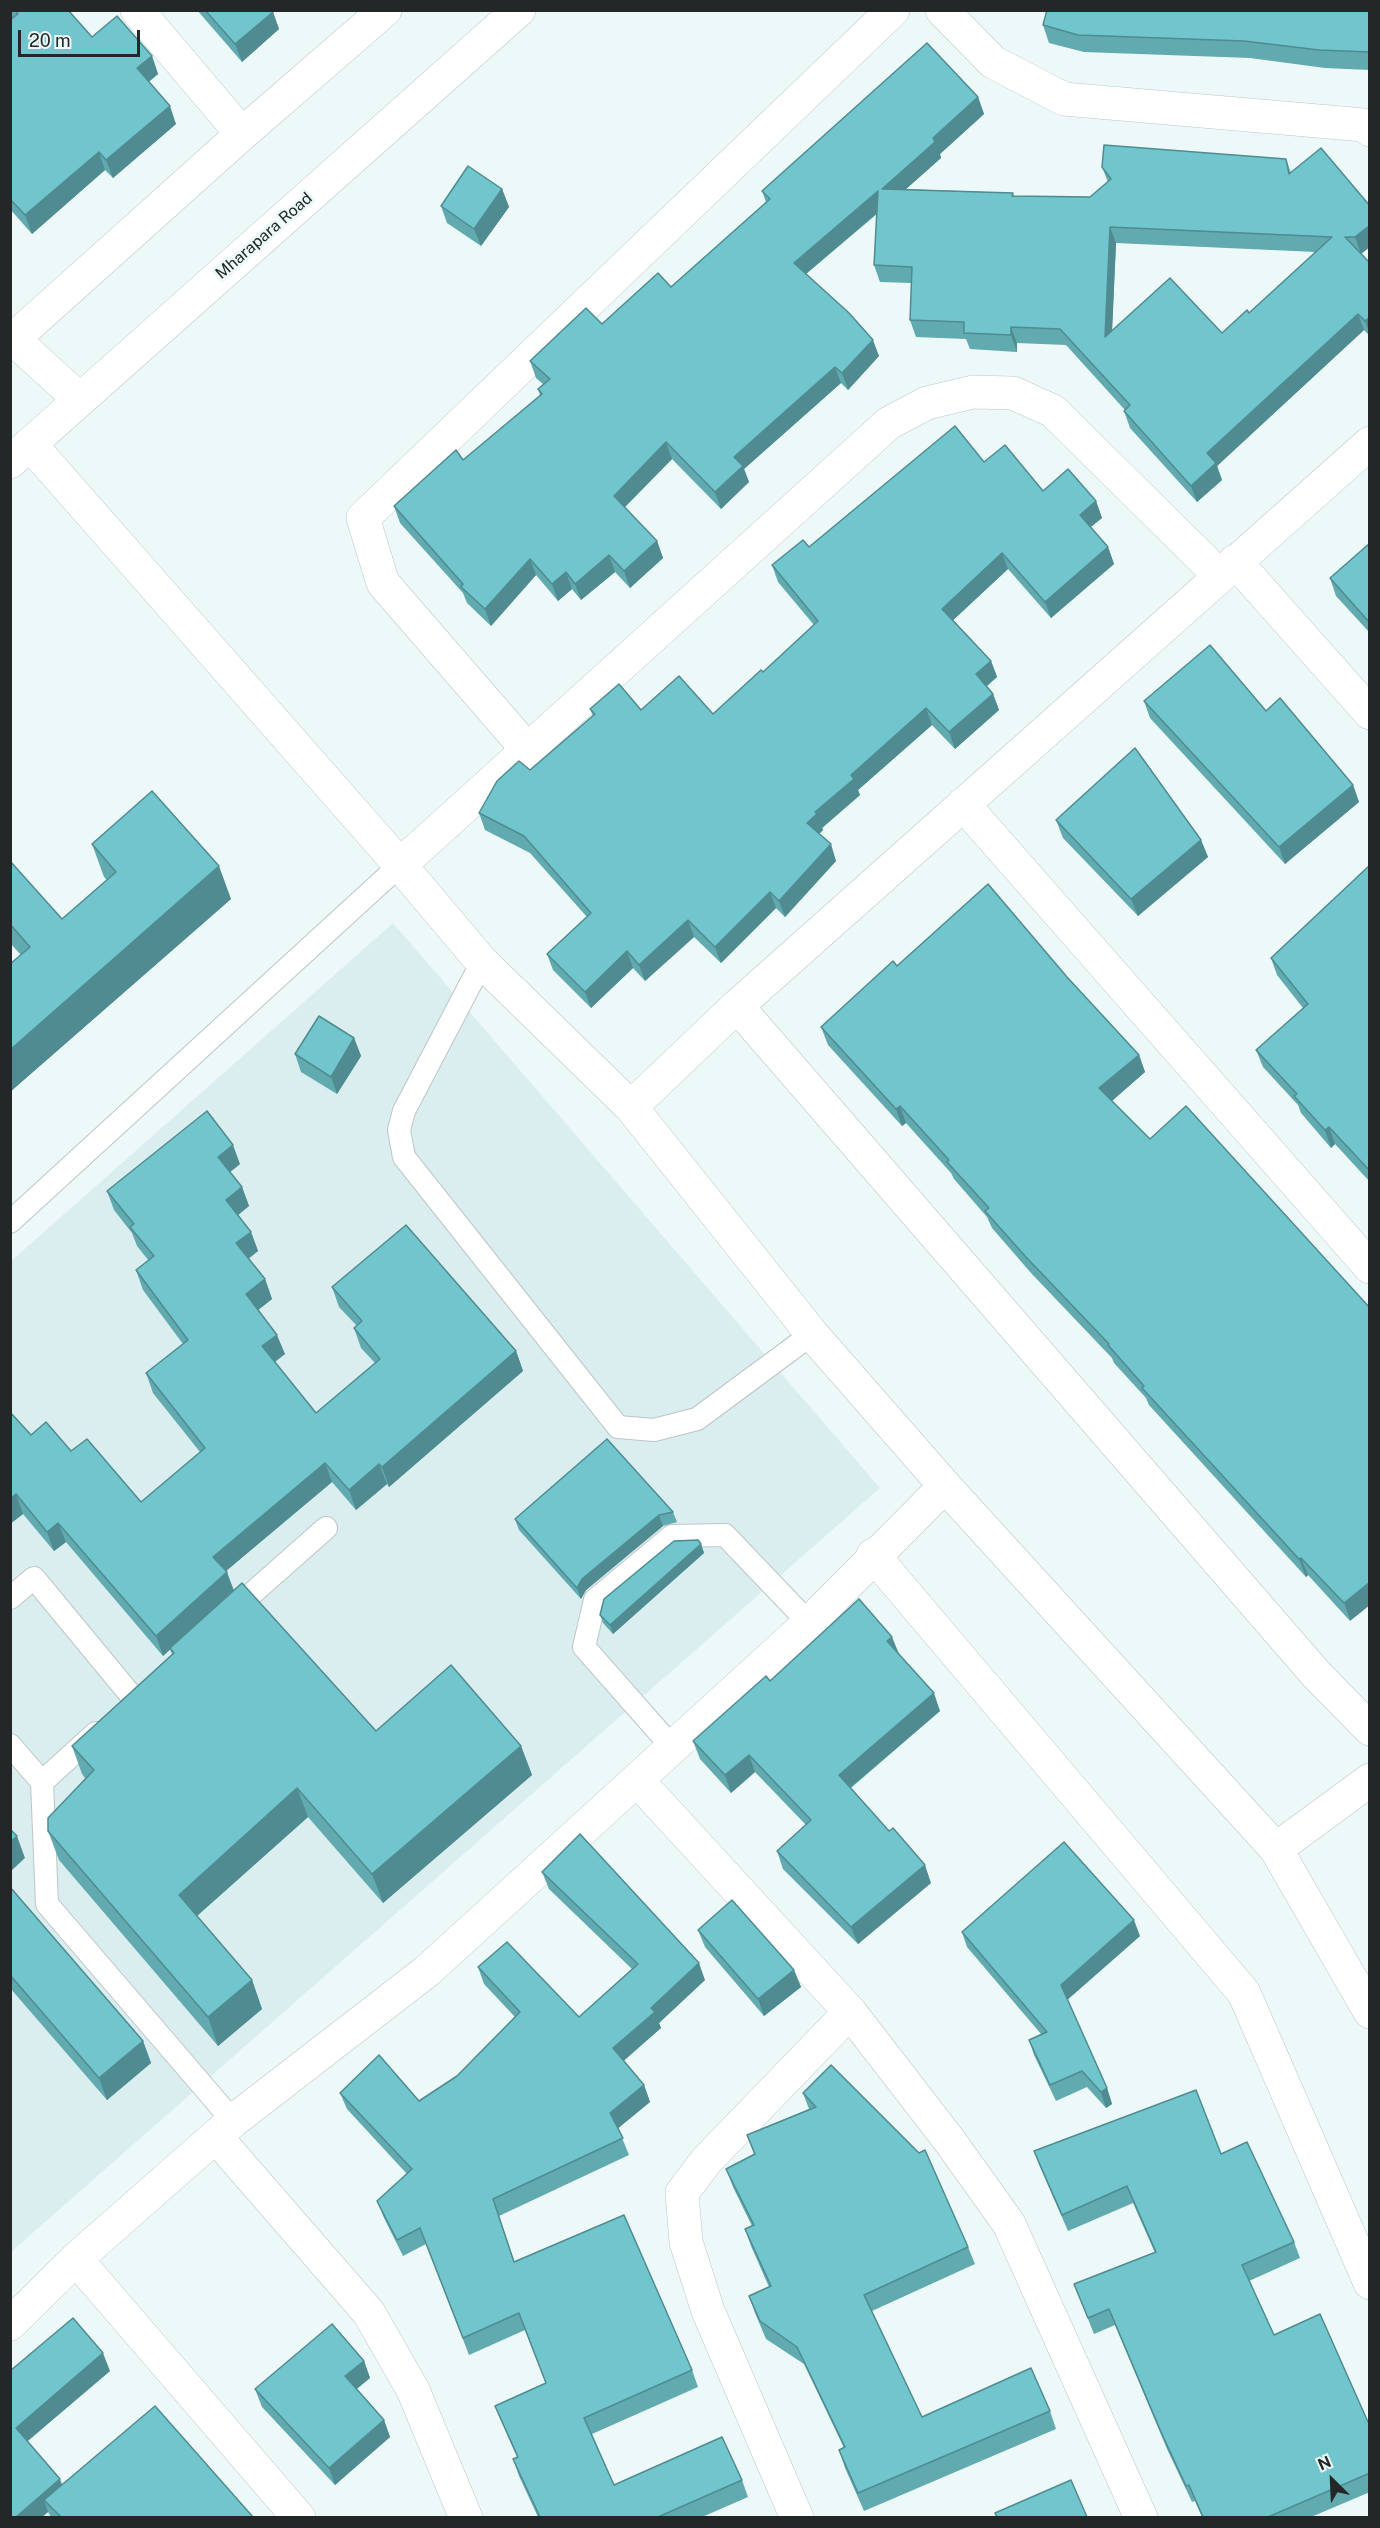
<!DOCTYPE html>
<style>
body{margin:0}
#map{position:relative;width:1380px;height:2528px;overflow:hidden;background:#edf8f9;font-family:"Public Sans",sans-serif}
canvas{display:block}
.frame{position:absolute;inset:0;border:12px solid #232727;pointer-events:none}
.north{position:absolute;left:1302px;top:2450px;width:60px;height:60px;-webkit-text-stroke:4px #edf8f9;paint-order:stroke;rotate:336deg;font-size:16px;font-weight:700;line-height:24px;text-align:center;color:#232727}
.north::after{content:'';display:block;margin:auto;width:21px;height:27px;background:#232727;clip-path:polygon(50% 0,100% 100%,50% 72%,0 100%)}
.scale{position:absolute;left:18px;top:30px;width:122px;height:27px;box-sizing:border-box;border:3px solid #232727;border-top:0;padding-left:8px;font-size:18px;line-height:21px;white-space:nowrap;color:#232727;-webkit-text-stroke:4px #edf8f9;paint-order:stroke}
</style>
<div id="map">
<canvas width="1380" height="2528"></canvas>
<div class="frame"></div>
<div class="north">N</div>
<div class="scale">20 m</div>
</div>
<script>
const ctx = document.querySelector('canvas').getContext('2d');
ctx.lineJoin = 'round';
function paint(path, color) {
  ctx.fillStyle = color;
  ctx.fill(path, 'evenodd');
}
function toPath(rows) {
  const path = new Path2D();
  for (const r of rows) {
    path.moveTo(r[0], r[1]);
    for (let i = 2; i < r.length; i += 2) path.lineTo(r[i], r[i + 1]);
  }
  return path;
}
function strokePath(path, color, width, dash) {
  ctx.strokeStyle = color;
  ctx.lineWidth = width;
  ctx.lineCap = dash ? 'butt' : 'round';
  ctx.setLineDash(dash || []);
  ctx.stroke(path);
}
function write(font, color, halo, rows, align = 'center') {
  ctx.font = font + ' "Public Sans",sans-serif';
  ctx.lineWidth = 6;
  ctx.setLineDash([]);
  ctx.textBaseline = 'middle';
  ctx.strokeStyle = halo;
  ctx.fillStyle = color;
  for (const [text, x, y, turn = 0] of rows) {
    ctx.save();
    ctx.translate(x, y);
    ctx.rotate((+turn || 0) * Math.PI / 180);
    ctx.textAlign = isNaN(turn) ? turn : align;
    if (halo) ctx.strokeText(text, 0, 0);
    ctx.fillText(text, 0, 0);
    ctx.restore();
  }
}
paint(toPath([
 [393,923,880,1488,11,2252,10,1262]
]), '#daeef0');
const lane = toPath([
 [482,962,404,1111,399,1130,404,1157,618,1427,654,1430,697,1419,812,1334],
 [10,1222,400,865],
 [10,1598,34,1578,134,1699],
 [230,1613,326,1528],
 [10,1745,42,1782,96,1733],
 [673,1748,584,1647,595,1600,672,1536,725,1535,809,1623],
 [42,1782,47,1904,233,2121]
]);
const street = toPath([
 [137,10,242,134],
 [942,10,993,62,1064,99,1364,125,1370,130],
 [10,336,79,399],
 [10,342,242,134,385,10],
 [30,444,400,865,482,962,631,1107,812,1334,945,1486,1276,1849,1370,2012],
 [1235,561,1370,713],
 [526,748,383,583,363,518,893,10],
 [963,804,1370,1267],
 [400,865,889,423,927,403,973,392,1013,393,1053,411,1219,575],
 [737,1006,1316,1674,1370,1729],
 [631,1107,737,1006,1370,443],
 [873,1555,1244,1993,1370,2283],
 [637,1780,850,2012,706,2161,682,2193,686,2242,708,2311,797,2518],
 [1276,1849,1370,1780],
 [850,2012,949,2140,1009,2224,1141,2518],
 [216,2137,369,2313,413,2390,466,2518],
 [76,2259,299,2518],
 [10,2324,76,2259,233,2121,427,1971,809,1623,945,1486]
]);
const secondary = toPath([
 [10,462,519,10]
]);
strokePath(lane, '#bcc6c7', 24);
strokePath(street, '#bcc6c7', 34);
strokePath(secondary, '#bcc6c7', 34);
strokePath(lane, '#fff', 22);
strokePath(street, '#fff', 33);
strokePath(secondary, '#fff', 33);
paint(toPath([
 [10,10,68,10,92,37,152,56,158,74,149,82,176,124,113,178,105,170,32,234,10,209,10,20,12,18,10,17],
 [197,10,272,10,279,29,242,62],
 [1370,10,1370,70,1325,68,1250,58,1084,52,1049,43,1043,25],
 [978,97,984,114,940,154,941,158,906,189,1013,193,1014,196,1090,197,1108,182,1102,167,1286,159,1291,173,1370,206,1361,254,1370,263,1370,336,1364,330,1217,466,1222,480,1197,502,1130,428,1124,411,1125,410,1066,345,1017,343,1017,352,970,349,966,339,916,337,910,320,912,283,880,282,874,265,877,214,806,274,879,356,848,390,841,383,744,469,749,482,721,509,672,459,625,507,657,541,663,558,630,588,615,572,581,600,572,589,558,601,536,575,491,626,467,603,463,593,400,523,394,506,463,460,540,395,538,389,543,384,536,378,530,361,671,287,766,202,762,191],
 [1116,243,1316,252,1249,313,1222,333,1112,331],
 [502,189,509,207,481,246,447,223,441,206],
 [984,462,1043,491,1096,501,1102,518,1090,527,1108,547,1114,564,1051,618,1008,569,953,620,991,661,997,677,987,686,993,694,999,710,955,749,932,725,858,790,860,795,822,828,823,830,819,834,836,861,785,917,776,908,721,963,694,937,645,981,633,968,591,1008,553,970,547,954,587,917,530,853,485,830,479,813,593,716,590,709,641,710,713,714,763,672,814,625,778,582,772,565],
 [1370,543,1370,633,1336,596,1330,578],
 [1144,701,1266,711,1353,785,1359,802,1285,864,1150,718],
 [1056,820,1201,840,1208,857,1138,916,1063,838],
 [92,844,231,899,10,1092,10,964,21,955,10,943,10,861,62,919,107,880,104,877],
 [1370,865,1370,1182,1335,1144,1331,1148,1301,1113,1298,1105,1263,1067,1256,1050,1303,1008,1277,975,1271,958],
 [897,966,1067,977,1139,1055,1145,1072,1112,1101,1150,1139,1186,1106,1350,1621,1308,1575,1306,1577,1149,1405,1146,1398,1114,1363,1112,1358,1031,1273,992,1228,987,1217,954,1179,951,1173,906,1123,902,1126,828,1045,821,1027],
 [354,1038,361,1056,337,1094,301,1072,295,1054],
 [240,1164,230,1172,242,1187,249,1206,238,1215,251,1232,258,1251,248,1259,265,1279,272,1299,258,1310,285,1354,275,1362,316,1413,375,1363,361,1348,354,1328,357,1326,339,1307,332,1287,516,1351,523,1371,389,1487,387,1484,356,1510,332,1482,226,1571,234,1590,376,1731,521,1746,532,1775,383,1903,308,1817,197,1916,252,1980,262,2009,218,2046,59,1860,48,1831,85,1778,82,1774,72,1746,172,1654,170,1649,163,1656,66,1542,54,1551,23,1514,10,1524,10,1412,31,1435,71,1451,141,1502,200,1452,153,1393,146,1373,183,1344,143,1290,136,1270,149,1261,137,1246,132,1233,114,1210,107,1191],
 [673,1512,677,1522,663,1526,586,1590,581,1599,519,1530,515,1519],
 [701,1544,704,1553,613,1634,603,1623,600,1615],
 [898,1653,940,1711,851,1788,931,1883,858,1944,783,1869,777,1851,806,1825,755,1772,731,1793,700,1759,693,1741,770,1681],
 [542,1872,705,1980,659,2023,661,2028,623,2061,644,2085,650,2102,618,2128,629,2155,499,2216,514,2262,692,2370,698,2387,592,2434,614,2485,742,2480,748,2497,702,2517,538,2517,519,2476,513,2459,517,2457,502,2423,495,2406,546,2383,525,2330,469,2355,426,2244,403,2256,384,2218,377,2201,407,2174,347,2109,340,2093,419,2101,457,2076,515,2017,484,1984,478,1967,579,2017,632,1969,549,1889],
 [10,1887,143,2041,151,2063,107,2100,10,1988],
 [698,1930,794,1970,801,1987,764,2016,705,1947],
 [962,1932,1140,1936,1067,2000,1107,2088,1112,2104,1106,2108,1087,2087,1056,2101,1034,2055,1029,2040,1041,2034,967,1947],
 [803,2093,968,2247,975,2264,872,2311,922,2417,1050,2411,1056,2429,864,2511,845,2468,839,2450,844,2448,804,2364,766,2339,755,2313,749,2296,769,2287,751,2246,745,2229,752,2226,733,2187,726,2169,754,2154,747,2135,809,2109],
 [1034,2151,1221,2154,1294,2242,1300,2258,1249,2281,1274,2335,1368,2422,1370,2422,1370,2492,1311,2517,1202,2517,1195,2501,1192,2502,1167,2449,1115,2325,1094,2334,1074,2284,1155,2253,1133,2203,1068,2231,1040,2167],
 [364,2361,370,2378,357,2389,384,2420,390,2437,335,2485,262,2407,255,2389],
 [10,2371,110,2371,27,2441,62,2485,253,2517,51,2517,48,2512,42,2517]
]), '#61aab0');
paint(toPath([
 [273,12,279,29,242,62,235,44],
 [152,56,158,74,143,86,137,68],
 [978,97,984,114,940,154,941,158,888,205,882,189,933,138],
 [170,106,176,124,113,178,106,160],
 [99,152,105,170,32,234,25,215],
 [502,189,509,207,481,246,474,229],
 [878,191,884,207,800,279,794,263],
 [1370,225,1370,247,1361,254,1355,237],
 [1110,227,1116,243,1111,354,1105,337],
 [1358,314,1364,330,1217,466,1222,480,1197,502,1191,486,1207,453],
 [1370,317,1370,334,1365,321],
 [1011,327,1017,343,1017,352,1011,335],
 [873,340,879,356,848,390,842,373],
 [835,367,841,383,744,469,749,482,721,509,715,492,734,457],
 [666,442,672,459,620,512,614,496],
 [1096,501,1102,518,1086,531,1080,515],
 [657,541,663,558,630,588,624,571],
 [1108,547,1114,564,1051,618,1045,602],
 [1002,553,1008,569,948,625,942,609],
 [609,555,615,572,581,600,575,584],
 [530,559,536,575,491,626,485,609],
 [566,572,572,589,558,601,552,584],
 [991,661,997,677,982,690,976,674],
 [993,694,999,710,955,749,949,732],
 [926,708,932,725,858,790,860,795,822,828,823,830,813,840,807,823,815,812,851,775],
 [1353,785,1359,802,1285,864,1279,847],
 [1201,840,1208,857,1138,916,1131,899],
 [831,844,836,861,785,917,779,901],
 [219,866,231,899,10,1092,10,1050],
 [770,892,776,908,721,963,715,947],
 [688,920,694,937,645,981,639,965],
 [627,951,633,968,591,1008,585,992],
 [354,1038,361,1056,337,1094,331,1077],
 [1139,1055,1145,1072,1106,1106,1099,1088],
 [900,1106,906,1123,902,1126,896,1109],
 [1329,1127,1335,1144,1331,1148,1325,1130],
 [233,1145,240,1164,225,1176,218,1157],
 [242,1187,249,1206,233,1219,226,1200],
 [251,1232,258,1251,243,1263,236,1243],
 [265,1279,272,1299,253,1314,246,1294],
 [277,1335,285,1354,269,1366,262,1346],
 [516,1351,523,1371,389,1487,382,1467],
 [325,1463,332,1482,220,1576,213,1557],
 [379,1464,387,1484,356,1510,349,1490],
 [16,1494,23,1514,10,1524,10,1499],
 [659,1515,663,1526,586,1590,581,1599,577,1588,582,1579],
 [58,1523,66,1542,54,1551,47,1532],
 [701,1544,704,1553,613,1634,610,1625],
 [1301,1558,1308,1575,1306,1577,1299,1559],
 [227,1572,234,1592,163,1656,156,1636],
 [1370,1582,1370,1605,1350,1621,1344,1603],
 [892,1637,899,1654,887,1641],
 [934,1693,940,1711,845,1792,839,1775],
 [521,1746,532,1775,383,1903,372,1874],
 [749,1755,755,1772,731,1793,725,1775],
 [297,1788,308,1817,189,1923,179,1895],
 [17,1836,25,1858,10,1872,10,1842],
 [925,1865,931,1883,858,1944,851,1927],
 [1134,1920,1140,1936,1066,2001,1061,1985],
 [699,1963,705,1980,659,2023,661,2028,619,2065,613,2048,651,2008],
 [794,1970,801,1987,764,2016,758,1999],
 [252,1980,262,2009,218,2046,208,2017],
 [143,2041,151,2063,107,2100,99,2078],
 [644,2085,650,2102,616,2130,610,2113],
 [1107,2088,1112,2104,1106,2108,1101,2092],
 [103,2353,110,2371,22,2446,16,2428],
 [364,2361,370,2378,351,2393,345,2376],
 [384,2420,390,2437,335,2485,329,2468],
 [60,2479,66,2496,44,2500,48,2512,42,2517,16,2517]
]), '#4f8b90');
const building = toPath([
 [15,10,68,10,92,37,117,16,152,56,137,68,170,106,106,160,99,152,25,215,10,199,10,20,18,14,15,10],
 [205,10,272,10,273,12,235,44,205,10],
 [1047,10,1370,10,1370,52,1319,50,1244,41,1078,35,1043,25,1047,10],
 [927,43,978,97,933,138,935,142,882,189,1013,193,1012,196,1090,197,1111,179,1102,167,1104,145,1286,159,1289,174,1321,148,1370,206,1370,225,1355,237,1345,237,1370,263,1370,317,1365,321,1358,314,1207,453,1216,463,1191,486,1124,411,1130,405,1060,329,1011,327,1011,335,964,333,964,322,910,320,912,267,874,265,878,191,794,263,849,313,873,340,842,373,835,367,734,457,743,466,715,492,666,442,614,496,657,541,624,571,609,555,575,584,566,572,552,584,530,559,485,609,461,587,463,584,394,506,456,450,463,460,542,394,538,389,550,379,530,361,586,308,602,324,658,273,671,287,770,199,762,191,927,43],
 [1110,227,1332,237,1249,313,1247,310,1222,333,1170,278,1105,337,1110,227],
 [468,166,502,189,474,229,441,206,468,166],
 [955,426,984,462,1005,445,1043,491,1068,469,1096,501,1080,515,1108,547,1045,602,1002,553,942,609,991,661,976,674,993,694,949,732,926,708,851,775,854,779,815,812,817,814,807,823,831,844,779,901,770,892,715,947,688,920,639,965,627,951,585,992,547,954,591,913,524,836,479,813,497,781,519,761,530,770,595,714,590,709,619,684,641,710,679,676,713,714,761,670,763,672,818,621,772,565,803,540,809,547,955,426],
 [1370,543,1370,623,1330,578,1370,543],
 [1210,645,1266,711,1280,698,1353,785,1279,847,1144,701,1210,645],
 [1135,748,1201,840,1131,899,1056,820,1135,748],
 [152,791,219,866,10,1050,10,964,30,947,10,924,10,861,62,919,116,872,92,844,152,791],
 [1370,865,1370,1171,1329,1127,1325,1130,1294,1096,1297,1094,1256,1050,1308,1004,1271,958,1370,865],
 [988,884,1067,977,1139,1055,1099,1088,1150,1139,1186,1106,1370,1308,1370,1582,1344,1603,1301,1558,1299,1559,1142,1388,1144,1386,1108,1345,1109,1344,1025,1256,985,1211,989,1208,947,1162,949,1160,900,1106,896,1109,821,1027,893,961,897,966,988,884],
 [319,1016,354,1038,331,1077,295,1054,319,1016],
 [207,1111,233,1145,218,1157,242,1187,226,1200,251,1232,236,1243,265,1279,246,1294,277,1335,262,1346,316,1413,380,1359,354,1328,362,1321,332,1287,406,1225,516,1351,382,1467,379,1464,349,1490,325,1463,213,1557,227,1572,156,1636,58,1523,47,1532,16,1494,10,1499,10,1412,31,1435,46,1422,71,1451,87,1439,141,1502,205,1448,146,1373,188,1340,136,1270,154,1256,130,1227,134,1224,107,1191,207,1111],
 [607,1439,673,1512,659,1515,582,1579,577,1588,515,1519,607,1439],
 [698,1540,701,1544,610,1625,600,1615,604,1599,674,1541,698,1540],
 [242,1583,376,1731,451,1665,521,1746,372,1874,297,1788,179,1895,252,1980,208,2017,48,1831,48,1818,94,1770,72,1746,174,1653,170,1648,242,1583],
 [859,1599,892,1637,887,1641,934,1693,839,1775,889,1831,893,1828,925,1865,851,1927,777,1851,811,1820,749,1755,725,1775,693,1741,766,1676,770,1681,859,1599],
 [10,1829,17,1836,10,1842,10,1829],
 [580,1834,699,1963,651,2008,655,2012,613,2048,644,2085,610,2113,623,2138,493,2199,514,2262,624,2215,692,2370,584,2418,614,2485,722,2437,742,2480,658,2517,540,2517,513,2459,518,2457,495,2406,546,2383,519,2313,463,2338,420,2228,397,2240,377,2201,412,2169,340,2093,379,2055,419,2101,457,2076,520,2012,478,1967,507,1942,579,2017,638,1964,542,1872,580,1834],
 [1064,1842,1134,1920,1061,1985,1107,2088,1101,2092,1082,2071,1050,2085,1029,2040,1047,2032,962,1932,1064,1842],
 [10,1887,143,2041,99,2078,10,1975,10,1887],
 [732,1900,794,1970,758,1999,698,1930,732,1900],
 [831,2065,919,2153,925,2150,968,2247,864,2295,922,2417,1031,2368,1050,2411,858,2493,839,2450,845,2447,797,2347,760,2321,749,2296,771,2286,745,2229,754,2225,726,2169,755,2154,747,2135,816,2107,803,2093,831,2065],
 [1196,2090,1221,2154,1247,2142,1294,2242,1242,2265,1274,2335,1320,2314,1368,2422,1370,2422,1370,2473,1268,2517,1203,2517,1189,2485,1186,2486,1161,2432,1109,2309,1088,2318,1074,2284,1156,2252,1127,2186,1062,2215,1034,2151,1196,2090],
 [73,2318,103,2353,16,2428,60,2479,16,2517,10,2517,10,2371,73,2318],
 [332,2324,364,2361,345,2376,384,2420,329,2468,255,2389,332,2324],
 [155,2406,253,2517,61,2517,44,2500,155,2406],
 [1071,2480,1087,2517,997,2517,995,2513,1071,2480]
]);
paint(building, '#71c6cd');
strokePath(building, '#4f8b90', 1.5);
write('16px', '#232727', '#edf8f9', [
 ["Mharapara Road",264,236,-41]
]);
</script>
